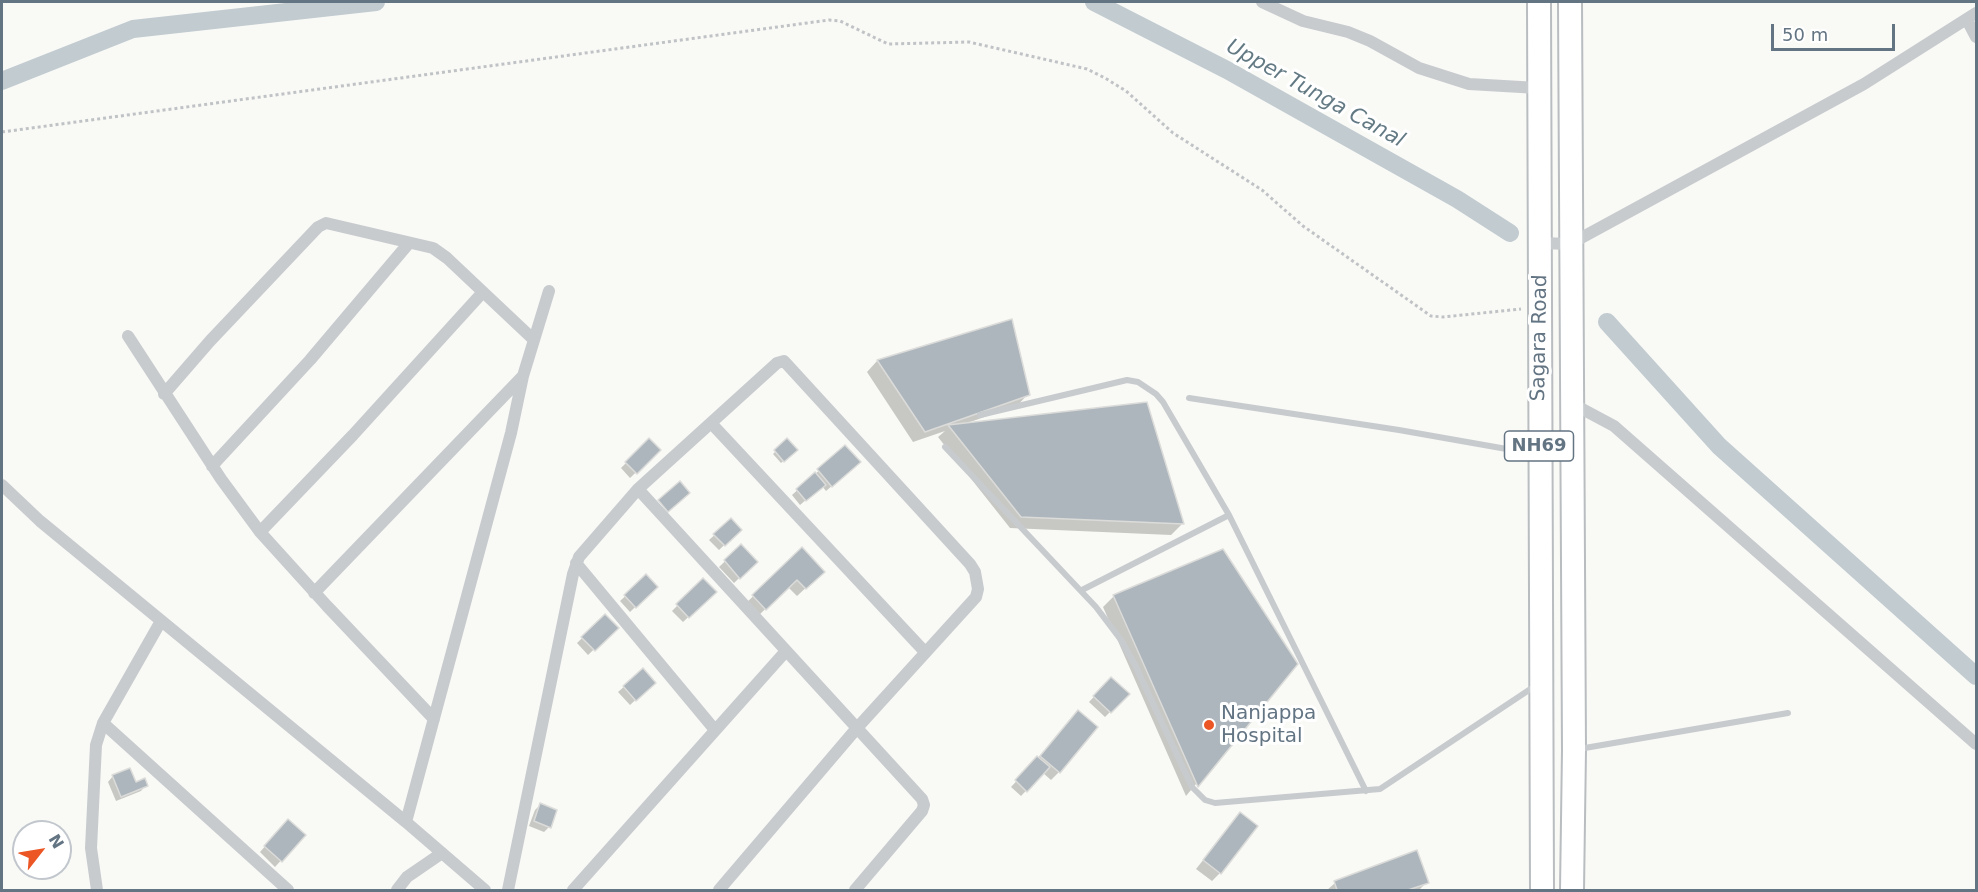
<!DOCTYPE html>
<style>
body{margin:0}
#map{position:relative;width:1978px;height:892px;overflow:hidden;background:#f9f9f6;font-family:"DejaVu Sans",sans-serif}
canvas{display:block}
.frame{position:absolute;inset:0;border:3px solid #637483;pointer-events:none}
.north{position:absolute;left:12px;top:820px;width:60px;height:60px;box-sizing:border-box;background:#fff;border:2px solid #c1c7cd;border-radius:50%;rotate:59deg;font-size:16px;font-weight:700;line-height:24px;text-align:center;color:#637483}
.north::after{content:'';display:block;margin:auto;width:21px;height:27px;background:#eb5624;clip-path:polygon(50% 0,100% 100%,50% 72%,0 100%)}
.scale{position:absolute;left:1771px;top:24px;width:124px;height:27px;box-sizing:border-box;border:3px solid #637483;border-top:0;padding-left:8px;font-size:18px;line-height:21px;white-space:nowrap;color:#637483;-webkit-text-stroke:4px #fff;paint-order:stroke}
</style>
<div id="map">
<canvas width="1978" height="892"></canvas>
<div class="frame"></div>
<div class="north">N</div>
<div class="scale">50 m</div>
</div>
<script>
const ctx = document.querySelector('canvas').getContext('2d');
ctx.lineJoin = 'round';
function paint(path, color) {
  ctx.fillStyle = color;
  ctx.fill(path, 'evenodd');
}
function toPath(rows) {
  const path = new Path2D();
  for (const r of rows) {
    path.moveTo(r[0], r[1]);
    for (let i = 2; i < r.length; i += 2) path.lineTo(r[i], r[i + 1]);
  }
  return path;
}
function strokePath(path, color, width, dash) {
  ctx.strokeStyle = color;
  ctx.lineWidth = width;
  ctx.lineCap = dash ? 'butt' : 'round';
  ctx.setLineDash(dash || []);
  ctx.stroke(path);
}
function write(font, color, halo, rows, align = 'center') {
  ctx.font = font + ' "DejaVu Sans",sans-serif';
  ctx.lineWidth = 6;
  ctx.setLineDash([]);
  ctx.textBaseline = 'middle';
  ctx.strokeStyle = halo;
  ctx.fillStyle = color;
  for (const [text, x, y, turn = 0] of rows) {
    ctx.save();
    ctx.translate(x, y);
    ctx.rotate((+turn || 0) * Math.PI / 180);
    ctx.textAlign = isNaN(turn) ? turn : align;
    if (halo) ctx.strokeText(text, 0, 0);
    ctx.fillText(text, 0, 0);
    ctx.restore();
  }
}
paint(toPath([
 [1011,321,1028,394,1017,406,967,423,1146,404,1182,524,1171,535,1010,528,938,437,945,431,913,442,867,372,877,361],
 [649,440,659,450,630,478,621,468],
 [787,440,796,450,781,463,773,454],
 [845,447,854,467,826,491,822,486,800,505,792,495],
 [731,520,740,530,719,550,709,540],
 [741,546,756,562,734,583,719,567],
 [802,550,823,572,797,596,788,587,757,617,745,604],
 [646,577,656,587,630,612,620,601],
 [703,580,715,592,683,622,672,611],
 [1114,596,1296,664,1186,796,1103,607],
 [605,616,616,628,588,655,577,643],
 [643,670,654,683,630,705,618,692],
 [1111,679,1128,694,1105,717,1089,702],
 [1070,720,1059,772,1051,780,1043,773,1021,796,1011,787,1038,758],
 [113,776,135,784,146,785,141,791,116,801,108,782],
 [540,805,549,827,544,832,529,826,535,810],
 [1240,814,1220,873,1212,881,1196,869],
 [283,826,304,835,275,867,260,852],
 [1427,882,1419,890,1327,890,1335,883]
]), '#0003');
strokePath(toPath([
 [1094,2,1227,70,1457,199,1510,233],
 [2,81,133,29,376,2],
 [1607,322,1719,446,1976,676]
]), '#c1cbd0', 18);
const building = toPath([
 [1012,319,1030,395,925,432,877,360,1012,319],
 [1147,402,1184,524,1021,517,948,425,1147,402],
 [649,438,661,450,637,474,625,462,649,438],
 [787,438,798,450,784,462,774,450,787,438],
 [845,445,861,462,832,487,817,469,845,445],
 [815,472,826,485,806,501,796,489,815,472],
 [680,481,690,493,668,512,658,500,680,481],
 [731,518,742,530,725,546,713,534,731,518],
 [741,544,758,562,740,579,724,560,741,544],
 [802,547,825,572,806,589,797,580,766,610,752,595,802,547],
 [1223,549,1298,664,1198,787,1113,595,1223,549],
 [646,574,658,587,636,608,624,595,646,574],
 [703,578,717,592,689,618,676,604,703,578],
 [605,614,619,628,595,651,581,637,605,614],
 [643,668,656,683,636,701,623,686,643,668],
 [1111,677,1130,694,1111,713,1093,696,1111,677],
 [1078,710,1098,727,1060,773,1040,756,1078,710],
 [1037,756,1050,767,1027,792,1015,780,1037,756],
 [130,768,136,782,145,778,148,786,121,797,112,775,130,768],
 [540,803,557,810,551,828,534,821,540,803],
 [1240,812,1258,826,1221,874,1203,860,1240,812],
 [288,819,306,835,282,862,264,846,288,819],
 [1417,850,1429,883,1408,890,1337,890,1334,881,1417,850]
]);
paint(building, '#adb6bc');
strokePath(building, '#dbdbd9', 1.5);
const highway = toPath([
 [1539,2,1542,890],
 [1570,2,1574,750,1572,890]
]);
strokePath(highway, '#b9bdc0', 26);
strokePath(toPath([
 [2,132,829,20,840,21,888,44,969,42,1087,69,1105,78,1126,91,1173,133,1262,190,1303,226,1431,316,1443,317,1521,309]
]), '#c0c3c5', 3, [3, 3]);
strokePath(toPath([
 [1189,398,1399,430,1535,454],
 [980,415,1127,380,1138,382,1156,394,1163,402,1229,515,1366,791],
 [945,447,1096,607,1121,640,1135,665,1192,787,1205,800,1215,803,1380,789,1535,686],
 [1082,590,1229,515],
 [1579,749,1788,713]
]), '#c7cbce', 6);
strokePath(toPath([
 [1262,2,1303,21,1348,32,1370,41,1419,68,1469,84,1538,88],
 [1967,20,1976,37],
 [1541,243,1570,244,1864,84,1976,13],
 [128,336,221,479,260,532,327,606,434,719],
 [164,394,210,341,318,227,326,223,433,248,447,258,534,340],
 [1571,403,1614,426,1976,744],
 [711,423,925,652],
 [212,466,310,360,409,243],
 [2,485,40,521,406,822,485,890],
 [638,489,922,799,924,805,922,811,855,890],
 [260,532,353,435,483,292],
 [576,563,715,730],
 [314,593,523,376],
 [103,723,288,890],
 [406,822,511,433,523,376,549,291],
 [97,890,91,848,96,745,103,723,161,621],
 [397,890,407,877,442,853],
 [508,890,573,574,579,557,638,489,777,363,784,361,970,564,975,572,978,589,976,597,857,728,719,890],
 [573,890,786,651]
]), '#c7cbce', 12);
strokePath(highway, '#fff', 22);
for (const [x, y, r, color] of [
 [1209,725,6,"#eb5624"]
]) {
  const dot = new Path2D();
  dot.arc(x, y, r, 0, 2 * Math.PI);
  ctx.fillStyle = color;
  ctx.fill(dot);
  strokePath(dot, '#fff', 2);
}
for (const [x, y, w] of [
 [1539,446,69]
]) {
  const box = new Path2D();
  box.roundRect(x - w / 2, y - 15, w, 30, 4.5);
  ctx.fillStyle = '#fff';
  ctx.fill(box);
  strokePath(box, '#637483', 1.5);
}
write('bold 18px', '#637483', null, [
 ["NH69",1539,446]
]);
write('20px', '#637483', '#fff', [
 ["Sagara Road",1540,338,-89]
]);
write('20px', '#637483', '#fff', [
 ["Nanjappa",1221,714],
 ["Hospital",1221,737]
], 'left');
write('italic 21px', '#637a84', '#fff', [
 ["Upper Tunga Canal",1315,94,29]
]);
</script>
